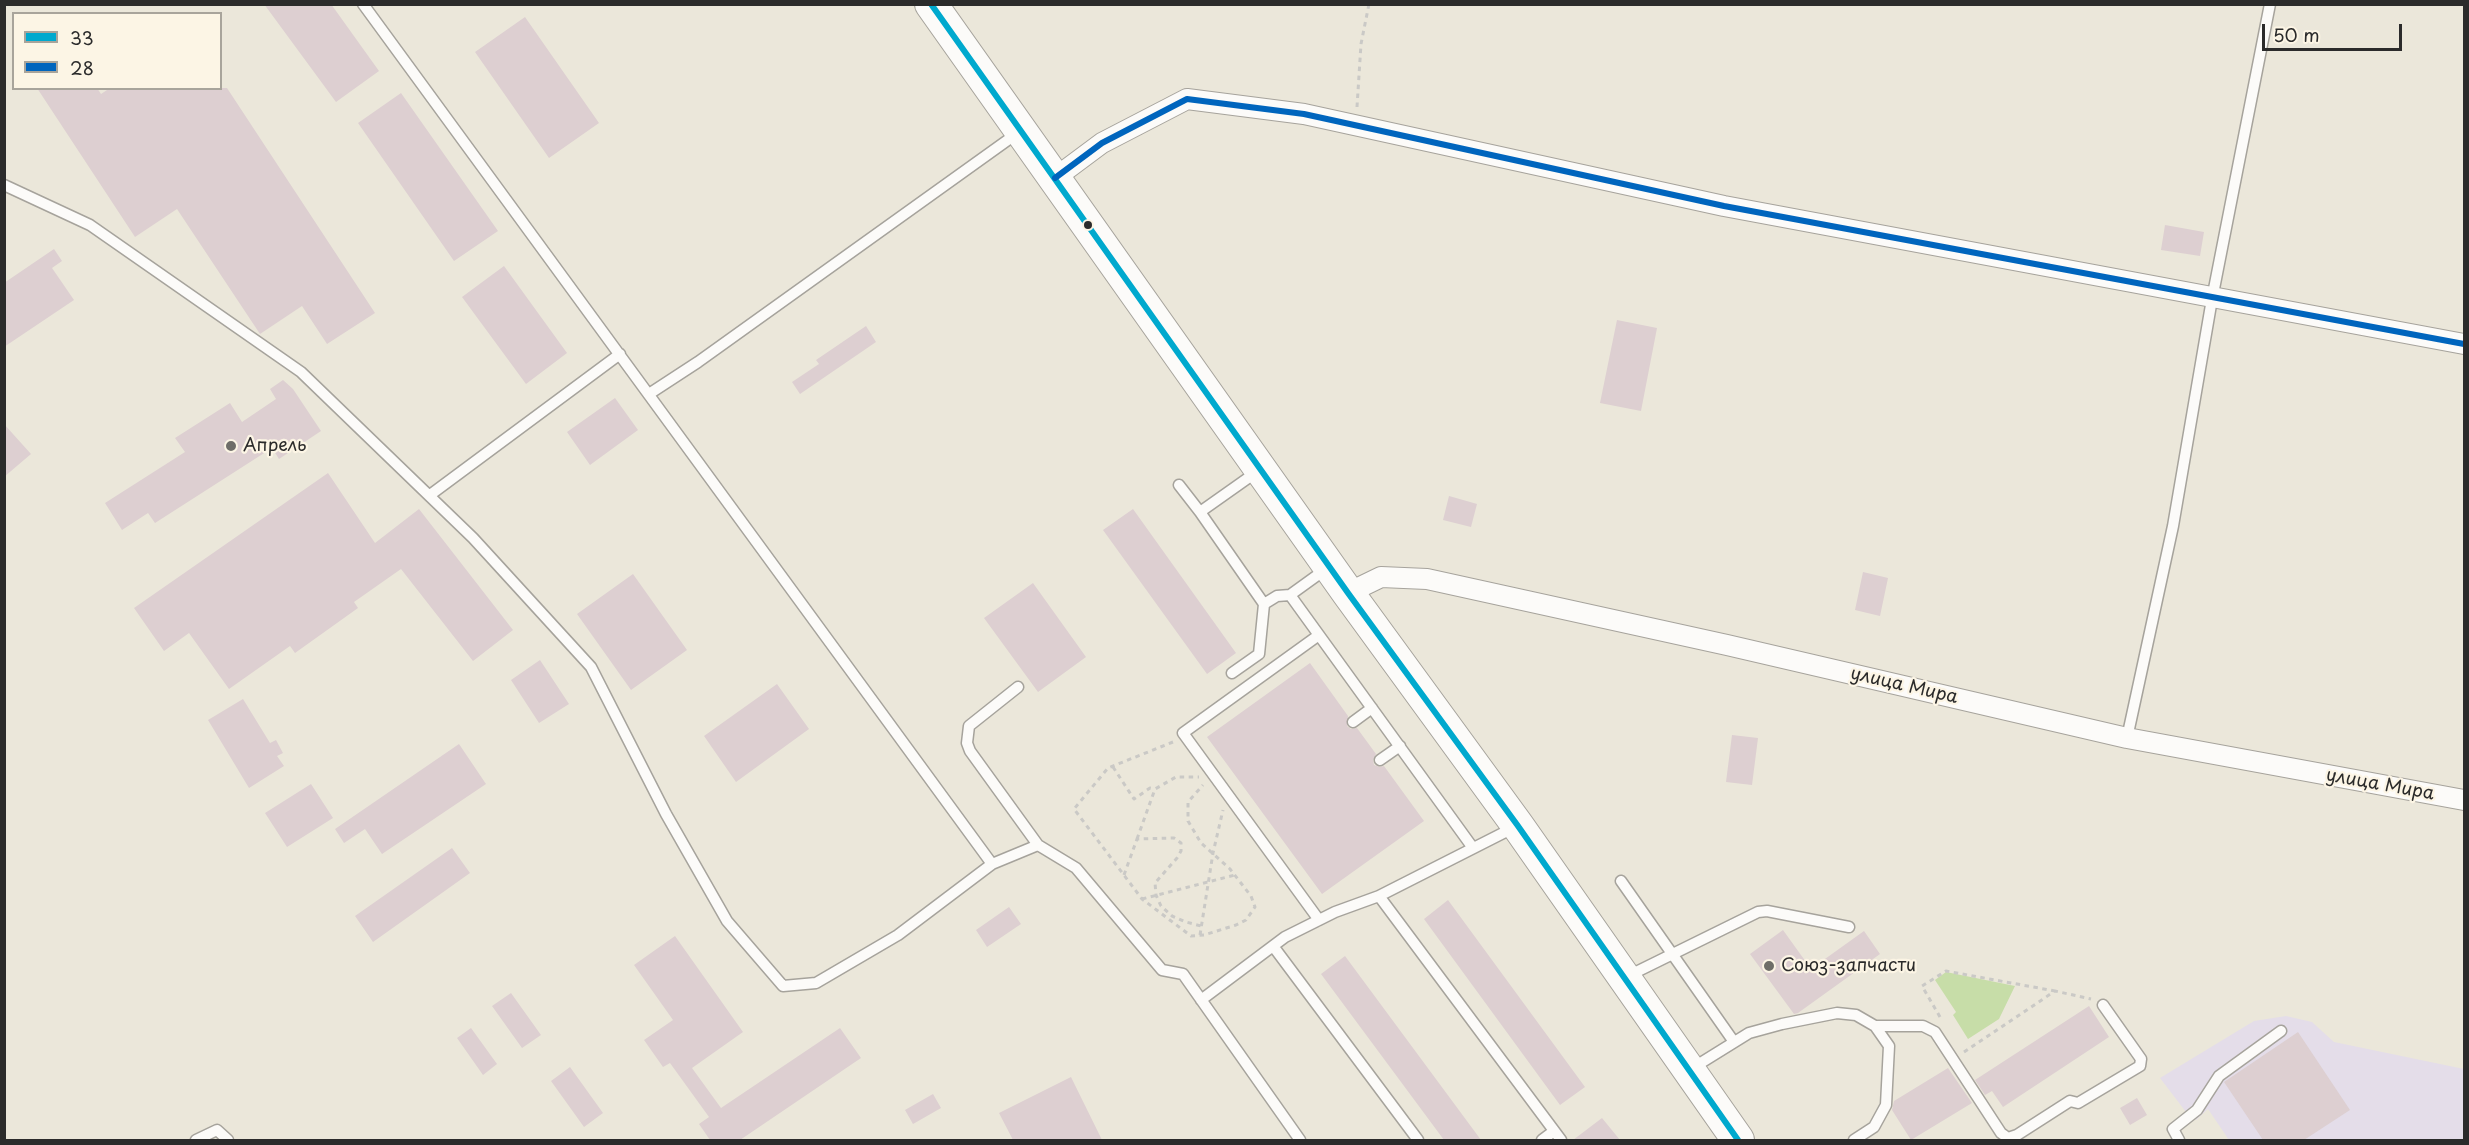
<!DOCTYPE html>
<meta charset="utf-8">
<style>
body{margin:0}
#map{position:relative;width:2469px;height:1145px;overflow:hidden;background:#ebe7da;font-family:"Playpen Sans",sans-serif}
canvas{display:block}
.frame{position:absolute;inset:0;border:6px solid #2b2b2b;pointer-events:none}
.legend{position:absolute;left:12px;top:12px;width:210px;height:78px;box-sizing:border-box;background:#fcf5e5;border:2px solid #a8a49b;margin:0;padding:8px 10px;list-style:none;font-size:18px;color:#2b2b2b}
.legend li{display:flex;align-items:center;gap:12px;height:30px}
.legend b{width:30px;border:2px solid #a8a49b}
.scale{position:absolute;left:2262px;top:24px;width:140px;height:27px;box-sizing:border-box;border:3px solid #2b2b2b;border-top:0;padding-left:8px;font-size:18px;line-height:21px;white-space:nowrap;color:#2b2b2b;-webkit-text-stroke:4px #fcf5e5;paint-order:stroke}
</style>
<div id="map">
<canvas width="2469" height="1145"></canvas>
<div class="frame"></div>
<ul class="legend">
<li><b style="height:8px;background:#00a9ce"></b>33</li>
<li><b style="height:8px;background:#0065bd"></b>28</li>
</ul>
<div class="scale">50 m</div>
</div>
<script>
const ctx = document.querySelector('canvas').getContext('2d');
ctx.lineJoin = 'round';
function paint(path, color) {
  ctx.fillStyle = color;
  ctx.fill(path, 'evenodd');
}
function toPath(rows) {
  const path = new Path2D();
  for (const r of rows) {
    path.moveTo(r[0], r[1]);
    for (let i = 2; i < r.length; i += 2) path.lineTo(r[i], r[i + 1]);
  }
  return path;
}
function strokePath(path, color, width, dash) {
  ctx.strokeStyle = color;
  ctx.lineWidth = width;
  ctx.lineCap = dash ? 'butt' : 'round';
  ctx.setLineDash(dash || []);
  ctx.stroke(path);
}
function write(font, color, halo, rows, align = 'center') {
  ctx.font = font + ' "Playpen Sans",sans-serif';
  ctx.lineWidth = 4.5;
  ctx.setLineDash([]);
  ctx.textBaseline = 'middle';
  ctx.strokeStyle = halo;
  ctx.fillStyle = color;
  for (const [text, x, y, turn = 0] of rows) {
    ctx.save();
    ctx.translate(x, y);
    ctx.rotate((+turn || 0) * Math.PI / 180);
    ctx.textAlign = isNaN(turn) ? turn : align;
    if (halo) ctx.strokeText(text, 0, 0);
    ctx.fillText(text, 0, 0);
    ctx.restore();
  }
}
paint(toPath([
 [2286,1016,2312,1022,2334,1042,2464,1069,2464,1140,2229,1140,2208,1109,2196,1120,2186,1112,2160,1078,2254,1021]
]), '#e4dde9');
paint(toPath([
 [1946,972,2015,986,1999,1019,1968,1039,1953,1015,1956,1012,1935,980]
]), '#c7dda8');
paint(toPath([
 [264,4,331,4,379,71,336,102],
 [525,17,599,123,549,158,475,52],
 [37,88,97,88,101,94,110,88,227,88,375,313,327,344,302,306,260,334,177,209,135,237],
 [401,93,498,231,454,261,358,123],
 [2165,225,2204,232,2200,256,2161,250],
 [54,249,62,261,52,268,74,300,4,347,4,283],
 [504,266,567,353,526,384,462,297],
 [1617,320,1657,328,1641,411,1600,403],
 [866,326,876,342,800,394,792,382,819,364,816,360],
 [283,380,293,389,321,431,279,459,272,448,155,523,148,513,122,530,105,503,185,452,175,438,230,403,242,422,276,399,270,389],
 [615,398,638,430,590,465,567,432],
 [4,424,31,454,4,477],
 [328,473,375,543,419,509,513,630,473,661,401,569,354,602,358,608,295,653,290,646,229,689,189,633,164,651,134,608],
 [1449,496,1477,504,1471,527,1443,520],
 [1133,509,1236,653,1207,674,1103,530],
 [1863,572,1888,578,1880,616,1855,610],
 [633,574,687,650,631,690,577,614],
 [1033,583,1086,657,1038,692,984,618],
 [540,660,569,704,539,723,511,680],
 [1310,663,1348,716,1347,726,1351,729,1357,728,1376,754,1373,760,1374,765,1380,767,1384,766,1424,821,1322,894,1207,737],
 [777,684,809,729,736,782,704,736],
 [243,699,270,743,276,740,283,753,277,756,284,766,249,788,208,720],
 [1732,735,1758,738,1752,785,1726,782],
 [459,744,486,784,382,854,365,829,344,843,335,829],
 [311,784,333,818,287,847,265,813],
 [452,848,470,873,373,942,355,916],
 [1448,900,1585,1087,1560,1105,1424,919],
 [1009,907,1021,924,987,947,976,930],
 [1783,930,1811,969,1864,931,1880,954,1798,1013,1794,1014,1750,954],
 [675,936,743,1032,692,1068,721,1108,840,1028,861,1058,740,1140,710,1140,699,1124,709,1117,670,1063,663,1067,644,1040,673,1020,634,965],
 [1345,956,1481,1140,1444,1140,1321,974],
 [511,993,541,1035,522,1048,492,1006],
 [2089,1006,2109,1037,2003,1107,1992,1091,1985,1095,1975,1080],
 [471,1028,497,1064,483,1075,457,1038],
 [2298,1032,2350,1110,2304,1140,2263,1140,2224,1082],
 [570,1067,603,1113,584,1127,551,1081],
 [1948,1068,1972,1103,1911,1140,1892,1110,1894,1101],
 [1071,1077,1102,1140,1013,1140,999,1113],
 [933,1094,941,1108,913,1124,905,1110],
 [2137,1098,2147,1115,2130,1125,2120,1108],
 [1602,1118,1620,1140,1573,1140]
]), '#ddcfd1');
const lane = toPath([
 [363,4,992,864],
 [4,185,90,225,301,372,473,538,591,667,666,814,727,921,783,986,816,983,898,935,992,864,1038,845,1076,868,1162,970,1183,974,1300,1140],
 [649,394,698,362,1019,132],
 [1258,471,1200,512,1264,604,1277,596,1290,595],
 [1179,485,1200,512],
 [430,495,620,354],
 [1326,569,1290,595,1473,848],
 [1232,673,1259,654,1264,604],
 [1018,687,969,726,967,743,970,751,1038,845],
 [1353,722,1372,708],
 [2127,738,2173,526,2212,299,2270,4],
 [1380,760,1400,746],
 [1517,826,1379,896,1561,1140],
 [1621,881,1734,1042],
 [1319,920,1183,733,1319,635],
 [1273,946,1418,1140],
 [1626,977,1758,912,1767,911,1849,927],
 [1201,1000,1285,937,1335,912,1379,896],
 [1875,1026,1923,1026,1935,1032,2001,1133,2008,1138,2017,1135,2070,1101,2078,1103,2140,1066,2141,1059,2103,1005],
 [1691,1069,1749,1033,1782,1024,1837,1013,1856,1015,1875,1026,1889,1046,1886,1105,1874,1127,1854,1140],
 [196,1140,217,1130,228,1140],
 [1542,1140,1554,1131],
 [2179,1140,2173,1129,2197,1110,2219,1076,2281,1031]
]);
const street = toPath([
 [1055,178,1102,143,1187,99,1304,114,1724,206,2464,344],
 [1348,593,1381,577,1427,579,1727,645,2127,738,2464,800]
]);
const primary = toPath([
 [931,4,1348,593,1518,826,1738,1140]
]);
strokePath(lane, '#a6a39c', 13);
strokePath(street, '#a6a39c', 22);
strokePath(primary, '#a6a39c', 34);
strokePath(toPath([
 [1357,107,1361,44,1369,4],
 [1173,742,1108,768,1074,809,1142,899,1191,936,1204,935,1236,925,1246,920,1255,907,1251,896,1230,869,1201,843,1188,821,1188,802,1203,785],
 [1113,767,1134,799,1150,788,1155,789],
 [1137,839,1155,789,1176,777,1199,777],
 [1124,875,1137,839,1174,838,1181,843,1181,851,1177,858,1155,883,1156,895,1161,906,1172,916,1186,922,1201,926],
 [1142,899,1235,875],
 [1200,935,1213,853,1223,810],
 [1940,1017,1922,986,1946,971,2055,991],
 [1964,1052,2055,991,2091,999]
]), '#cac9c6', 3, [4.5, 4.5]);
strokePath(lane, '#fcfbf9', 10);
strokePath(street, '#fcfbf9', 20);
strokePath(primary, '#fcfbf9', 32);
strokePath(toPath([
 [931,4,1348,593,1518,826,1738,1140]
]), '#00a9ce', 6);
strokePath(toPath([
 [1055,178,1102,143,1187,99,1304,114,1724,206,2464,344]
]), '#0065bd', 6);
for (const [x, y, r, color] of [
 [1088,225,5,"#2b2b2b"],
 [231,446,6,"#6e6d68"],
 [1769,966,6,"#6e6d68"]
]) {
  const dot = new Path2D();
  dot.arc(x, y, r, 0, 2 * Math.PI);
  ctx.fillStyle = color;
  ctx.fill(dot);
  strokePath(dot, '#fcf5e5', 2);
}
write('18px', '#2b2b2b', '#fcf5e5', [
 ["Апрель",243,446],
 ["Союз-запчасти",1781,966]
], 'left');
write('18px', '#2b2b2b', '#fcf5e5', [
 ["улица Мира",1904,686,13],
 ["улица Мира",2380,785,10]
]);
</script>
